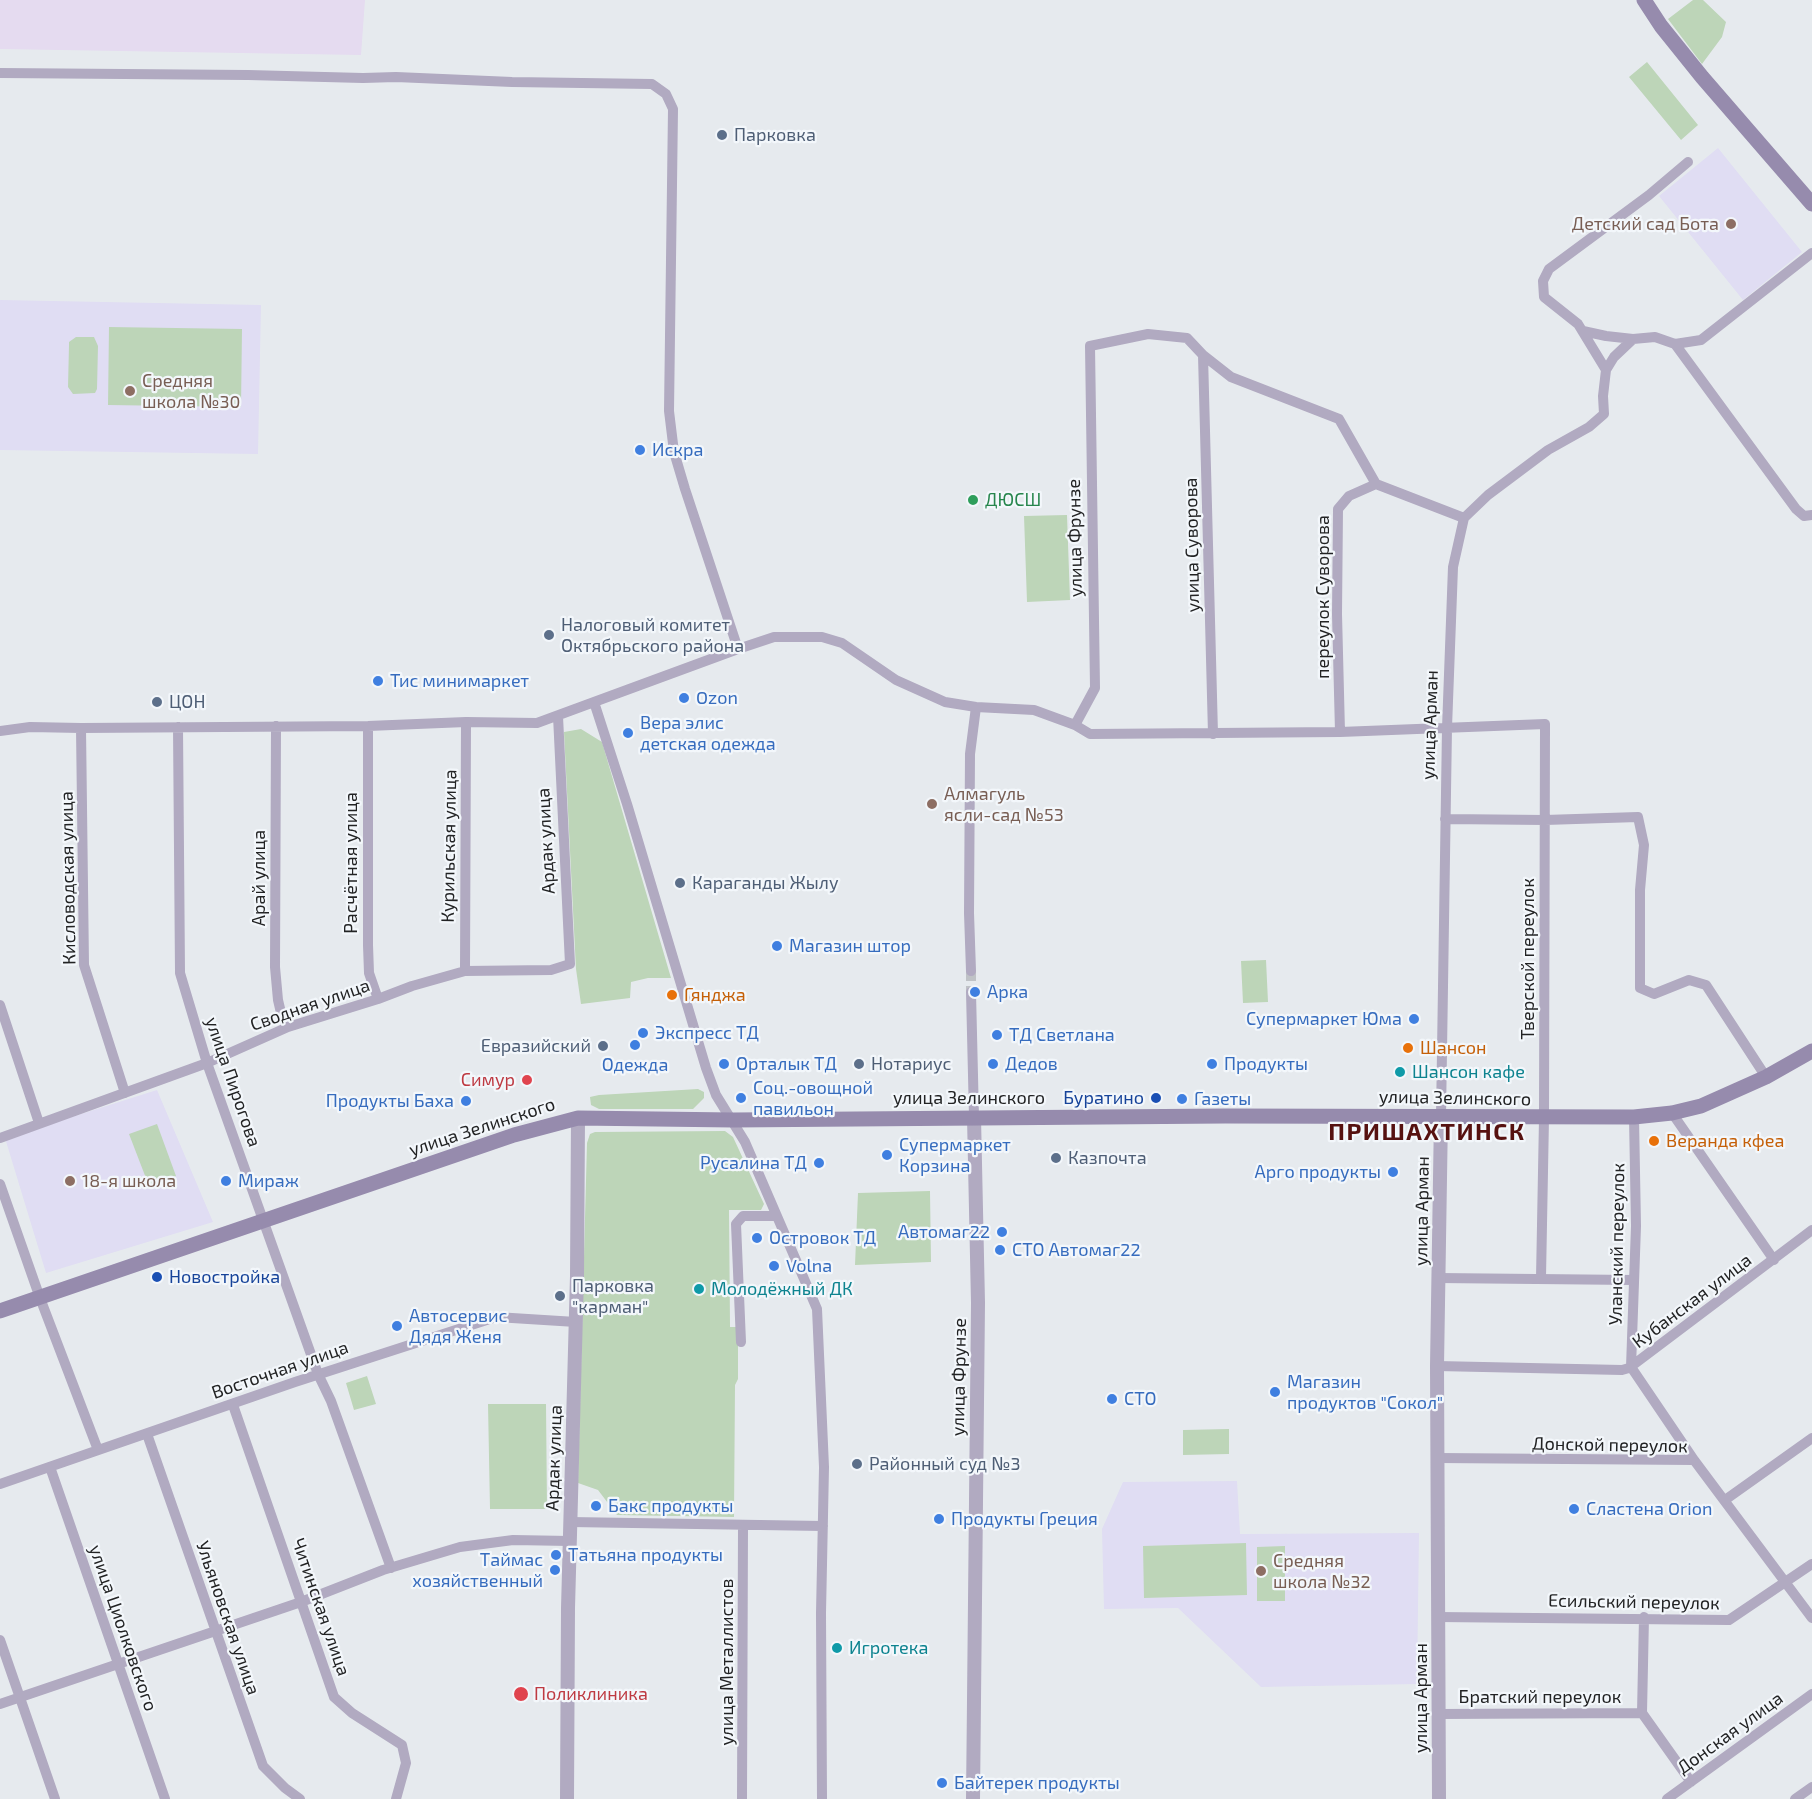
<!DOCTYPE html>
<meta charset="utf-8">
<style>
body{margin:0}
canvas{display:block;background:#e6eaee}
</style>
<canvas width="1812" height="1799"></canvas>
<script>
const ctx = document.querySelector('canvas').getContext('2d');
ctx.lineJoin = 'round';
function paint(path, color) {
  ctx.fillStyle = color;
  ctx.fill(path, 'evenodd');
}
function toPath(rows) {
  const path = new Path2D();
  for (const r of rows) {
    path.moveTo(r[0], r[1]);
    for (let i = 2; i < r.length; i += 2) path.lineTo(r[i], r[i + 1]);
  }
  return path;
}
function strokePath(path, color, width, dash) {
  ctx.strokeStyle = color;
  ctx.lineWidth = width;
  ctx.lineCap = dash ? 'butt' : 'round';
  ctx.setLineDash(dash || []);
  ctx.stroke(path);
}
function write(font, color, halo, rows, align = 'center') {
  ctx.font = font + ' "Exo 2",sans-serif';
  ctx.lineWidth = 4.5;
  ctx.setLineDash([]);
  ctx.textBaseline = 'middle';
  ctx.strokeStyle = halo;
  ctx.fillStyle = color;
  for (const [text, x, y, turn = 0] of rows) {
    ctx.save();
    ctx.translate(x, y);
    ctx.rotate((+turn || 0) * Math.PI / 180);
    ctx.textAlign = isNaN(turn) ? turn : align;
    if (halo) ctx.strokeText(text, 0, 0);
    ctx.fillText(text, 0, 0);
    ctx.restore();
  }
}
paint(toPath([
 [0,0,365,0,361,55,0,49]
]), '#e5dbf0');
paint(toPath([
 [1718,148,1802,252,1743,300,1659,196],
 [0,300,261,305,258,454,0,450],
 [157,1090,213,1222,46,1273,5,1138],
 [1237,1481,1240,1534,1419,1533,1417,1684,1261,1687,1178,1608,1104,1609,1102,1529,1123,1482]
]), '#e0ddf3');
paint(toPath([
 [1693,0,1703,0,1726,22,1722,37,1702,64,1668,19],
 [1647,62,1698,125,1681,140,1629,77],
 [109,327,242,329,241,407,108,405],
 [76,337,94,337,98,346,97,389,95,393,73,394,68,387,69,345,69,342],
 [1067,515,1070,600,1027,602,1024,516],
 [581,729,602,742,671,978,648,978,631,982,630,998,581,1004,576,969,564,732],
 [1266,960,1268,1002,1243,1003,1241,961],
 [698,1089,704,1092,704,1098,693,1109,599,1109,591,1105,590,1097,599,1095],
 [157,1124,176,1176,149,1186,129,1134],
 [725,1131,733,1137,764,1204,761,1210,729,1210,730,1327,738,1327,738,1379,735,1385,734,1517,617,1515,598,1490,578,1483,587,1143,590,1134,595,1132],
 [930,1191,931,1262,855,1265,858,1193],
 [367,1376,376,1404,354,1410,346,1383],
 [488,1404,546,1404,547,1509,490,1509],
 [1229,1429,1229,1454,1183,1455,1183,1430],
 [1246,1543,1247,1595,1144,1598,1143,1546],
 [1285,1546,1285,1601,1257,1601,1257,1547]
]), '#bdd5b8');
strokePath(toPath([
 [971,971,971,992]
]), '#bfc2c6', 10, [10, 5]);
strokePath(toPath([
 [0,73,248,75,363,78,396,77,512,82,652,84,666,94,673,109,669,411,674,452,685,489,738,649,537,723,466,722,368,726,81,728,30,727,0,731],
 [1583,331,1606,336,1633,339,1655,337,1675,344,1701,340,1812,253],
 [1675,344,1796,509,1804,516,1812,515],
 [1203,355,1213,734],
 [1606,370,1578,324,1544,297,1543,281,1549,269,1649,195,1688,162],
 [1464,518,1488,495,1548,450,1589,427,1604,414,1603,396,1606,370,1614,357,1633,339],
 [738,649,774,637,822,637,842,643,896,680,945,702,976,707,1034,710,1075,725,1090,734,1340,732,1545,724,1544,1118,1541,1278],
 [594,702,627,804,706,1068,716,1095,745,1142,817,1309,824,1467,821,1613,822,1799],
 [1075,725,1095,688,1090,346,1148,334,1187,338,1203,355,1231,377,1339,419,1376,484,1464,518],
 [276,726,275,967,278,1000,282,1017,288,1027],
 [368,726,368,945,369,973,378,999],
 [178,727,180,973,207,1063,318,1374,331,1401,391,1568],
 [81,728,84,965,125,1093],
 [1340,732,1337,614,1338,509,1349,496,1376,484],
 [1445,819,1545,820,1638,817,1644,845,1640,890,1640,988,1654,994,1689,980,1706,985,1766,1077],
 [465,971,466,722],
 [971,971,969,913,970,754,976,707],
 [971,992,974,1117],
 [0,1005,39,1123],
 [1672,1113,1774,1260],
 [1441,1116,1447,728,1453,567,1464,518],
 [1634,1117,1636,1226,1631,1367,1694,1460],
 [0,1138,207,1063,288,1027,378,999,412,986,465,971,551,970,570,964,558,716],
 [0,1184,40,1298,98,1450],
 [1438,1278,1634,1280],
 [741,1342,736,1224,743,1216,776,1216],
 [1437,1366,1622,1370,1629,1368,1812,1230],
 [233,1405,334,1697,352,1713,402,1745,406,1763,396,1799],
 [147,1434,263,1766,285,1788,300,1799],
 [1438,1458,1694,1460,1812,1618],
 [50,1467,165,1799],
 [0,1484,295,1382,496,1317,576,1322],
 [1725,1500,1812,1438],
 [570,1522,823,1526],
 [1438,1617,1729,1620,1812,1564],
 [0,1640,55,1799],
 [0,1704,301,1602,383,1570,460,1547,513,1540,570,1541],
 [1642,1713,1691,1782],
 [1439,1714,1642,1713,1644,1617],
 [742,1799,743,1526],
 [1667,1799,1812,1694],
 [1795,1799,1812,1787]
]), '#b1aac1', 10);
strokePath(toPath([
 [567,1799,568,1608,577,1276,578,1118],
 [973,1799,978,1303,974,1117],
 [1439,1799,1437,1366,1441,1116]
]), '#b1aac1', 14);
strokePath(toPath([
 [1644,0,1661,26,1702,77,1812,204],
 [0,1311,514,1135,578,1118,733,1120,1225,1116,1634,1117,1672,1113,1701,1106,1766,1077,1812,1051]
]), '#968bad', 15);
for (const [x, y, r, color] of [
 [722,135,6,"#5c6f8a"],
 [1731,224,6,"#8d6e63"],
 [130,391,6,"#8d6e63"],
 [640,450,6,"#3f7fe0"],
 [973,500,6,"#2e9e5b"],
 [549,635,6,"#5c6f8a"],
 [378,681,6,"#3f7fe0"],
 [684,698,6,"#3f7fe0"],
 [157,702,6,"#5c6f8a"],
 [628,733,6,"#3f7fe0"],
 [932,804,6,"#8d6e63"],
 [680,883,6,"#5c6f8a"],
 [777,946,6,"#3f7fe0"],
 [975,992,6,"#3f7fe0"],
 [672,995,6,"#e8710a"],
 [1414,1019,6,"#3f7fe0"],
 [643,1033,6,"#3f7fe0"],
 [997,1035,6,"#3f7fe0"],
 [635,1045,6,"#3f7fe0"],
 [603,1046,6,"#5c6f8a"],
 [1408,1048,6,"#e8710a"],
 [724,1064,6,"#3f7fe0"],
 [859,1064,6,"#5c6f8a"],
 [993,1064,6,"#3f7fe0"],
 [1212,1064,6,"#3f7fe0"],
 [1400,1072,6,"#0f9aa8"],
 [527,1080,6,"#e0444e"],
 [741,1098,6,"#3f7fe0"],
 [1156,1098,6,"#1a4fb4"],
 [1182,1099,6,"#3f7fe0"],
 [466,1101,6,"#3f7fe0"],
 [1654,1141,6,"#e8710a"],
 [887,1155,6,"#3f7fe0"],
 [1056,1158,6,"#5c6f8a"],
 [819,1163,6,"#3f7fe0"],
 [1393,1172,6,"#3f7fe0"],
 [70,1181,6,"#8d6e63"],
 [226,1181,6,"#3f7fe0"],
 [1002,1232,6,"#3f7fe0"],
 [757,1238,6,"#3f7fe0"],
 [1000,1250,6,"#3f7fe0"],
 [774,1266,6,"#3f7fe0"],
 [157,1277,6,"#1a4fb4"],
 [699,1289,6,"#0f9aa8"],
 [560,1296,6,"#5c6f8a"],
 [397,1326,6,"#3f7fe0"],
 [1275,1392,6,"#3f7fe0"],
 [1112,1399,6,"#3f7fe0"],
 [857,1464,6,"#5c6f8a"],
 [596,1506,6,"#3f7fe0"],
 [1574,1509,6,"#3f7fe0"],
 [939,1519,6,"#3f7fe0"],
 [556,1555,6,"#3f7fe0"],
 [555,1570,6,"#3f7fe0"],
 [1261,1571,6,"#8d6e63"],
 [837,1648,6,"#0f9aa8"],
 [521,1694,8,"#e0444e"],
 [942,1783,6,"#3f7fe0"]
]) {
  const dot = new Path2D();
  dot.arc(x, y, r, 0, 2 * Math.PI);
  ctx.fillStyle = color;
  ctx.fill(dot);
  strokePath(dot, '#f3f7fb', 2);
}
write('18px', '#4e5e75', '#f3f7fb', [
 ["Парковка",734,135],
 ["Налоговый комитет",561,625],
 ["Октябрьского района",561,646],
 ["ЦОН",169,702],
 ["Караганды Жылу",692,883],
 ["Евразийский",591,1046,"right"],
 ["Нотариус",871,1064],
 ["Казпочта",1068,1158],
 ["Парковка",572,1286],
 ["\"карман\"",572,1307],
 ["Районный суд №3",869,1464]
], 'left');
write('18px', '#785e54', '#f3f7fb', [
 ["Детский сад Бота",1719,224,"right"],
 ["Средняя",142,381],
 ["школа №30",142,402],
 ["Алмагуль",944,794],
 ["ясли-сад №53",944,815],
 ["18-я школа",82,1181],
 ["Средняя",1273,1561],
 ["школа №32",1273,1582]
], 'left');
write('18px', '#366cbe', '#f3f7fb', [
 ["Искра",652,450],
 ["Тис минимаркет",390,681],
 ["Ozon",696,698],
 ["Вера элис",640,723],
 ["детская одежда",640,744],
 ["Магазин штор",789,946],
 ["Арка",987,992],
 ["Супермаркет Юма",1402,1019,"right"],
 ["Экспресс ТД",655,1033],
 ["ТД Светлана",1009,1035],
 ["Орталык ТД",736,1064],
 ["Дедов",1005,1064],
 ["Продукты",1224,1064],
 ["Одежда",635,1065,"center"],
 ["Соц.-овощной",753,1088],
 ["павильон",753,1109],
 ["Газеты",1194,1099],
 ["Продукты Баха",454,1101,"right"],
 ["Супермаркет",899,1145],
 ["Корзина",899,1166],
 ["Русалина ТД",807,1163,"right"],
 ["Арго продукты",1381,1172,"right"],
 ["Мираж",238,1181],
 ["Автомаг22",990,1232,"right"],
 ["Островок ТД",769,1238],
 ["СТО Автомаг22",1012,1250],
 ["Volna",786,1266],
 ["Автосервис",409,1316],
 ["Дядя Женя",409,1337],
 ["Магазин",1287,1382],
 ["продуктов \"Сокол\"",1287,1403],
 ["СТО",1124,1399],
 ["Бакс продукты",608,1506],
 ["Сластена Orion",1586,1509],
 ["Продукты Греция",951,1519],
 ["Татьяна продукты",568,1555],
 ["Таймас",543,1560,"right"],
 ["хозяйственный",543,1581,"right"],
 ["Байтерек продукты",954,1783]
], 'left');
write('18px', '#27864d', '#f3f7fb', [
 ["ДЮСШ",985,500]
], 'left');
write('18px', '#222324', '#f3f7fb', [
 ["улица Фрунзе",1075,538,-91],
 ["улица Суворова",1192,545,-91],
 ["переулок Суворова",1323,597,-90],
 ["улица Арман",1430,725,-88],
 ["Ардак улица",546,841,-93],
 ["Курильская улица",449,846,-89],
 ["Расчётная улица",351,863,-90],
 ["Кисловодская улица",68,878,-91],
 ["Арай улица",259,878,-90],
 ["Тверской переулок",1528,959,-90],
 ["Сводная улица",310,1005,-19],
 ["улица Пирогова",233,1082,71],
 ["улица Зелинского",969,1098],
 ["улица Зелинского",1455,1098,1],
 ["улица Зелинского",482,1127,-18],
 ["улица Арман",1422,1211,-89],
 ["Уланский переулок",1617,1244,-89],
 ["Кубанская улица",1692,1301,-37],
 ["Восточная улица",280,1370,-19],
 ["улица Фрунзе",959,1377,-89],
 ["Донской переулок",1610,1445,1],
 ["Ардак улица",554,1458,-88],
 ["Есильский переулок",1634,1602,1],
 ["Читинская улица",321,1607,71],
 ["Ульяновская улица",228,1618,71],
 ["улица Циолковского",123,1628,71],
 ["улица Металлистов",727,1662,-90],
 ["Братский переулок",1540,1697],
 ["улица Арман",1421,1698,-90],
 ["Донская улица",1730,1733,-36]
]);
write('18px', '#c56008', '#f3f7fb', [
 ["Гянджа",684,995],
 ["Шансон",1420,1048],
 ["Веранда кфеа",1666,1141]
], 'left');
write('18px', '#0d838f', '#f3f7fb', [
 ["Шансон кафе",1412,1072],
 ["Молодёжный ДК",711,1289],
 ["Игротека",849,1648]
], 'left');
write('18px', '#be3a42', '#f3f7fb', [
 ["Симур",515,1080],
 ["Поликлиника",534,1694,"left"]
], 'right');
write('18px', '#164399', '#f3f7fb', [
 ["Буратино",1144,1098],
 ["Новостройка",169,1277,"left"]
], 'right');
ctx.letterSpacing = '1.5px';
write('bold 24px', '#561110', '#f3f7fb', [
 ["ПРИШАХТИНСК",1427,1132]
]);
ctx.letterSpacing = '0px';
</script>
